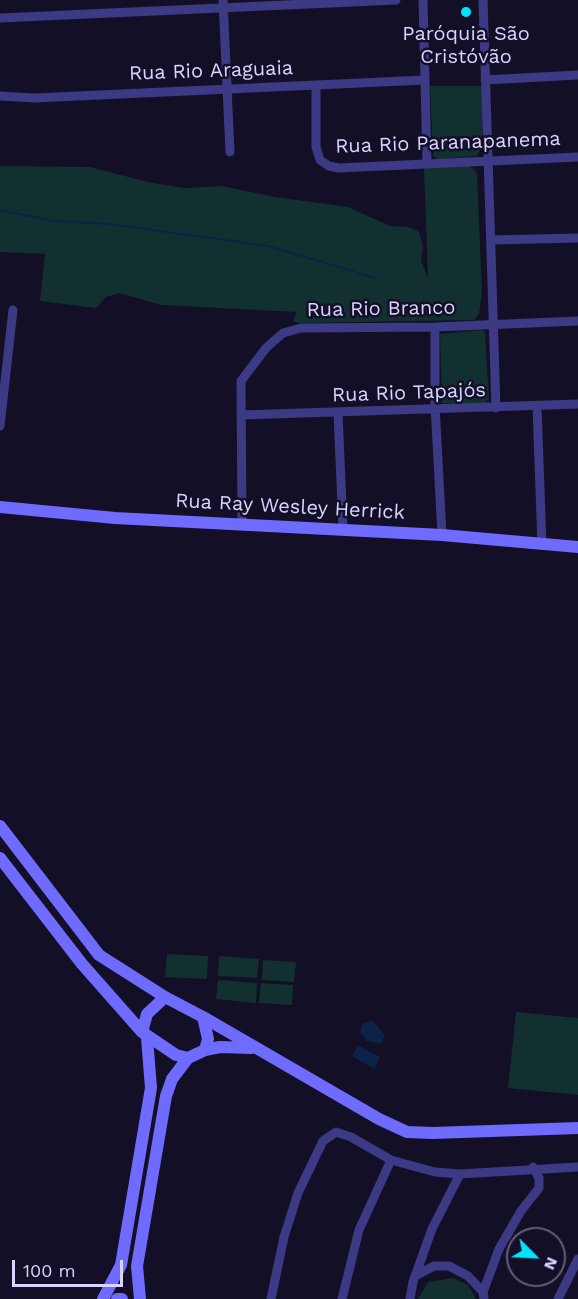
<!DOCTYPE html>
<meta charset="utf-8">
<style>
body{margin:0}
#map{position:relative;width:578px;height:1299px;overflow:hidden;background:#130f26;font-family:"Work Sans",sans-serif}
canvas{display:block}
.north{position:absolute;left:506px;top:1227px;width:60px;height:60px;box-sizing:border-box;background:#130f26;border:2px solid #625e7d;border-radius:50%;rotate:114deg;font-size:16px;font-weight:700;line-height:24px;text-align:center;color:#d9d4ff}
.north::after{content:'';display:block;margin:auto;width:21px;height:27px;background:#00e5ff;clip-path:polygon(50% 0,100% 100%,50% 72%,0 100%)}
.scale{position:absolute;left:12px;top:1260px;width:111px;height:27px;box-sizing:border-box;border:3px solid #d9d4ff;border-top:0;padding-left:8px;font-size:18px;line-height:21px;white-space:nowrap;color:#d9d4ff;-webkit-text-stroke:4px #130f26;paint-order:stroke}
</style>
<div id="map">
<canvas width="578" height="1299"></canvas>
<div class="north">N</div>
<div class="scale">100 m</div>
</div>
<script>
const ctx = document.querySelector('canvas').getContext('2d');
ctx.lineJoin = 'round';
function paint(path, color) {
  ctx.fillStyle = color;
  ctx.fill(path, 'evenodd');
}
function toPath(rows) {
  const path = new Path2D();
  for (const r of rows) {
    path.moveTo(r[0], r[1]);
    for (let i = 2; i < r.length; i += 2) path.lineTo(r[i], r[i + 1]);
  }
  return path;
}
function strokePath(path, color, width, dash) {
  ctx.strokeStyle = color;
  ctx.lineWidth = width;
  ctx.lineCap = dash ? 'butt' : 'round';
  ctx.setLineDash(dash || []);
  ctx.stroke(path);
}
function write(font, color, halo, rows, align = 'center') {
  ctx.font = font + ' "Work Sans",sans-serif';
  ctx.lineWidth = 5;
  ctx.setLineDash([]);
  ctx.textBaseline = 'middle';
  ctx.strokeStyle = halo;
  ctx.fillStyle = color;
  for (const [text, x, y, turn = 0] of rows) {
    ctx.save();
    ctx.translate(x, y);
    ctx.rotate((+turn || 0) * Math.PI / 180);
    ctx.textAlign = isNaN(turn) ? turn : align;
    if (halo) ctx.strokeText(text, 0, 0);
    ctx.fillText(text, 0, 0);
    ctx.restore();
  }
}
paint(toPath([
 [430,86,482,86,482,146,477,156,438,159,433,156],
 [0,166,90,167,148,182,183,188,222,186,275,197,348,207,390,226,409,227,419,232,423,247,421,261,428,278,424,168,468,166,474,169,477,174,482,292,479,314,474,320,300,323,293,321,297,312,161,305,119,293,106,297,96,308,40,301,45,254,0,252],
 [482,330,485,332,489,399,484,403,442,403,440,334],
 [167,954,208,956,207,979,165,977],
 [219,956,259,959,257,978,218,976],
 [263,960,296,962,294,982,262,980],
 [218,980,257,983,256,1003,216,999],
 [261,983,293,985,292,1005,259,1003],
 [516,1012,578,1018,578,1095,508,1088],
 [453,1278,468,1285,476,1299,418,1299,428,1282]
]), '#12302f');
paint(toPath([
 [372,1020,385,1036,380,1044,367,1041,360,1032,363,1024],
 [358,1045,380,1057,374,1069,352,1056]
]), '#0c2248');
strokePath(toPath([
 [0,210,54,221,110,224,268,246,376,278]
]), '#0c2248', 2);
strokePath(toPath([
 [223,0,230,152],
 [423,0,427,163],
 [483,0,496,408],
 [0,18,396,0],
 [485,80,578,75],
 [316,86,316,147,320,160,329,166,339,168,578,157],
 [0,96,34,98,425,80],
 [491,240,578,238],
 [435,327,435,405,442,535],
 [537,407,542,545],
 [338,413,343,529],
 [241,415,578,404],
 [0,426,13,310],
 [242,524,241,381,266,348,283,333,301,328,435,327,578,321],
 [415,1276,434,1266,449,1266,468,1276,483,1292],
 [271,1299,284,1237,298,1193,323,1141,336,1132,351,1137,391,1160,435,1172,460,1174,578,1167],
 [342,1299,359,1230,391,1160],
 [410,1299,413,1282,432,1229,460,1174],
 [484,1299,483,1292,499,1249,521,1211,539,1188,539,1178,533,1167],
 [558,1299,578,1259]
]), '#3d3a85', 9);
strokePath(toPath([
 [0,507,115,518,442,535,578,547],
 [0,826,99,955,165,997],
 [0,858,82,964,142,1032],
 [165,997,203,1017,208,1039,205,1050,188,1058,176,1055,142,1032,147,1014,165,997],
 [203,1017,379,1119,407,1132,433,1133,578,1128],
 [205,1050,220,1047,251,1048],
 [103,1299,121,1265,151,1088,147,1038],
 [117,1299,122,1299],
 [140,1299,137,1266,166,1096,172,1079,188,1058]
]), '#6f6bff', 12);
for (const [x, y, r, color] of [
 [466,12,6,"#00e5ff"]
]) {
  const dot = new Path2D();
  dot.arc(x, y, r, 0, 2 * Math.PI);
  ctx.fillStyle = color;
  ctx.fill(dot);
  strokePath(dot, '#130f26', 2);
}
write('20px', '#d9d4ff', '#130f26', [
 ["Paróquia São",466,34],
 ["Cristóvão",466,57]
]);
write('20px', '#d9d4ff', '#130f26', [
 ["Rua Rio Araguaia",211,71,-2],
 ["Rua Rio Paranapanema",448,143,-2],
 ["Rua Rio Branco",381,309,-1],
 ["Rua Rio Tapajós",409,393,-2],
 ["Rua Ray Wesley Herrick",290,507,3]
]);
</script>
